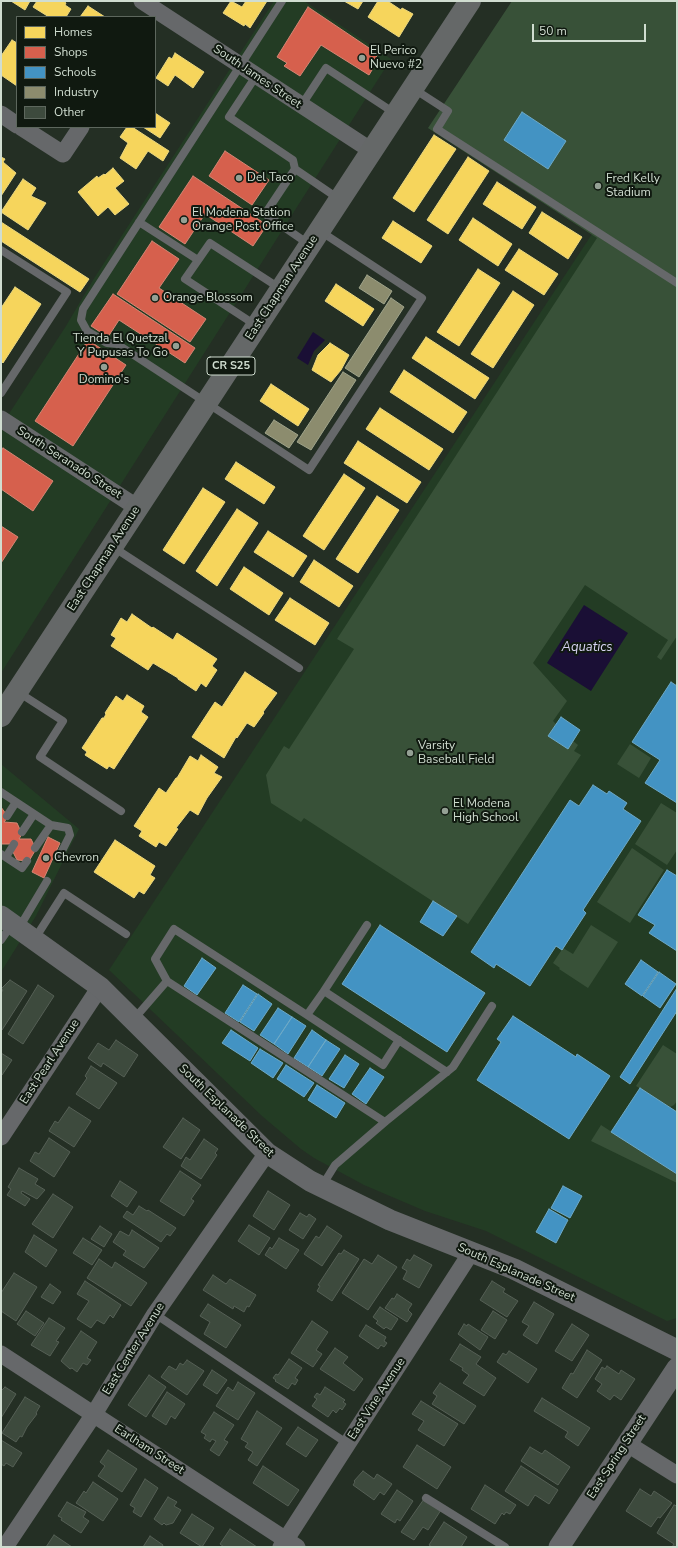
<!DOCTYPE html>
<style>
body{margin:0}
#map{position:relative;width:678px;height:1548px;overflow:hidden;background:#242f24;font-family:"Nunito Sans",sans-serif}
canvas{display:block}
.frame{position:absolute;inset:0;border:2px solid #d0ddd0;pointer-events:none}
.legend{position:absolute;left:16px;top:16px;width:140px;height:112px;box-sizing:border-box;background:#101910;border:1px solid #5d675d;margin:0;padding:5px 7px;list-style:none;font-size:12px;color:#d0ddd0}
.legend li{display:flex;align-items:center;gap:8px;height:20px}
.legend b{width:20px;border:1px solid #5d675d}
.scale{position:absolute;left:532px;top:24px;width:114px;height:18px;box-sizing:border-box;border:2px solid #d0ddd0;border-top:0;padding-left:5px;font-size:12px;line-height:14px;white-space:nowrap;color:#d0ddd0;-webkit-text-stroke:3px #101910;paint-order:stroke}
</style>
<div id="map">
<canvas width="678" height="1548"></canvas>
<div class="frame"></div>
<ul class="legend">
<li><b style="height:11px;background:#f6d55c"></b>Homes</li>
<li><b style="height:11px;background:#d6604d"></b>Shops</li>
<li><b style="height:11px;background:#4393c3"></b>Schools</li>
<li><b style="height:11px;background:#8c8c6e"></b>Industry</li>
<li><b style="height:11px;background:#3d4a3d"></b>Other</li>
</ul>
<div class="scale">50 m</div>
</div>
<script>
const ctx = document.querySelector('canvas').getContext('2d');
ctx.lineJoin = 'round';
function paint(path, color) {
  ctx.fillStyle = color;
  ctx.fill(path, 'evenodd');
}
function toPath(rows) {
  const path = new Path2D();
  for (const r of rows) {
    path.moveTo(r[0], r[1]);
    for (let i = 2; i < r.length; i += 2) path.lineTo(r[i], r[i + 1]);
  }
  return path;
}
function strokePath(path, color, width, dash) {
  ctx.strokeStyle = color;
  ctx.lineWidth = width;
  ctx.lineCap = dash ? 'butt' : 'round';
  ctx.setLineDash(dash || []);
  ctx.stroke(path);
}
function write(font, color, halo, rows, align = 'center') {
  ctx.font = font + ' "Nunito Sans",sans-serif';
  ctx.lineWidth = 4;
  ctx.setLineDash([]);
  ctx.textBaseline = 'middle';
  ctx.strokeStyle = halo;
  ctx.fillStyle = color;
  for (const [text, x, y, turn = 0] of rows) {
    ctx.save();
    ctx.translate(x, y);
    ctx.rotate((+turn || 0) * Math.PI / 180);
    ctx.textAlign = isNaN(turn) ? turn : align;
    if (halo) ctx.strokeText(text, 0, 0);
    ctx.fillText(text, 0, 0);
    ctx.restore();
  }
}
paint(toPath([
 [274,1,304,1,391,59,1,673,1,426,66,326,93,280],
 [677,1,677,1318,667,1321,486,1231,425,1211,364,1185,314,1158,301,1149,262,1116,109,970,592,234,428,128],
 [1,764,79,829,36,916,1,972]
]), '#233c24');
paint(toPath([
 [512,1,677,1,677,636,661,660,657,657,668,640,585,585,533,663,567,701,553,721,556,724,548,736,568,749,573,741,578,745,574,751,581,755,468,924,304,818,301,822,271,803,266,775,284,746,289,749,354,649,337,639,597,238,428,128],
 [630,744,651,758,639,778,617,764],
 [661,803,677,813,677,850,667,865,635,844],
 [632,848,664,870,630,923,597,902],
 [591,925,618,942,588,988,559,969,560,968,553,963,563,948,573,954],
 [663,1045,677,1054,677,1101,674,1105,670,1107,636,1086],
 [601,1125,677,1174,677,1183,591,1141]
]), '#385138');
paint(toPath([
 [313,332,325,340,314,351,308,365,297,358],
 [584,605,628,633,591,691,547,663]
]), '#1a0f35');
const homes = toPath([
 [11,1,30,1,25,10,11,1],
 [37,1,63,1,66,3,65,5,71,9,66,17,49,17,33,7,37,1],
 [231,1,242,7,246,1,267,1,250,28,245,24,244,26,223,13,231,1],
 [344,1,363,1,358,9,344,1],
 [378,1,390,1,389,2,401,10,402,8,413,14,399,37,368,17,378,1],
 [88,6,105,17,80,17,88,6],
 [12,40,17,43,17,86,1,75,1,56,12,40],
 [175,53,204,72,193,88,175,75,168,86,156,78,169,57,172,59,175,53],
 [155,113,170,123,160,138,143,127,155,127,155,113],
 [127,127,132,127,169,151,163,161,148,151,136,169,120,158,128,143,120,137,127,127],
 [434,135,456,149,414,212,393,198,434,135],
 [1,157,5,159,3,162,16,173,1,196,1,157],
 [468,157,489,171,448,234,427,220,468,157],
 [113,168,124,181,115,188,129,204,115,215,108,207,98,216,78,192,97,176,98,178,104,174,105,175,113,168],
 [23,179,36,188,31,196,46,203,28,230,1,212,23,179],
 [497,182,536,207,522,229,483,204,497,182],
 [542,212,582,237,568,259,529,233,542,212],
 [473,218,512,244,498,266,459,240,473,218],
 [393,221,432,246,421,263,382,238,393,221],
 [1,222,89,279,80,292,1,241,1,222],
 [519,249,558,274,544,295,505,270,519,249],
 [478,269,500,283,459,346,437,332,478,269],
 [336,284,374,309,363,326,325,301,336,284],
 [15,287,41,304,3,363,1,361,1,308,15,287],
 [513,291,534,305,493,368,471,354,513,291],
 [426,337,489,378,475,399,412,358,426,337],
 [330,343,349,355,341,370,331,382,312,370,318,355,330,343],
 [404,370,467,412,453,433,390,392,404,370],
 [271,384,309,409,298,426,260,401,271,384],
 [380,408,443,449,429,470,366,429,380,408],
 [358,441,421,482,407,503,344,463,358,441],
 [236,462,275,487,264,504,225,479,236,462],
 [344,474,365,488,324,550,303,536,344,474],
 [203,488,225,502,184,564,163,550,203,488],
 [377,496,399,510,358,573,336,559,377,496],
 [237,509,258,523,217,586,196,571,237,509],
 [268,531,307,556,293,577,254,552,268,531],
 [314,560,353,586,339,607,300,582,314,560],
 [244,567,283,593,269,615,230,589,244,567],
 [290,598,329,623,315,645,275,620,290,598],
 [132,614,152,628,153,627,173,640,177,633,217,659,212,666,217,670,206,687,201,683,196,691,178,679,178,678,153,663,148,670,111,646,116,638,111,635,121,618,127,622,132,614],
 [245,672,277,693,263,712,264,713,254,727,247,723,237,738,236,737,224,758,192,737,215,702,222,707,245,672],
 [127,695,144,706,141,712,148,717,114,769,109,766,107,769,85,755,87,752,82,748,102,718,104,718,106,714,105,713,116,696,123,701,127,695],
 [201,755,218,767,214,773,222,777,207,798,198,815,190,810,176,828,178,829,166,846,159,842,156,847,139,836,142,831,134,826,159,788,166,793,176,778,177,778,190,756,198,761,201,755],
 [115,840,155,866,150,875,155,878,144,894,139,891,134,898,94,872,115,840]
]);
paint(homes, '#f6d55c');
strokePath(homes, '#ebd77f', 1);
const shops = toPath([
 [308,7,378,54,375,59,378,60,369,75,321,45,300,76,284,66,287,63,277,57,308,7],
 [225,151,269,180,252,205,209,176,225,151],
 [193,176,267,225,253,246,205,214,185,244,159,227,193,176],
 [152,241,179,259,159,288,206,319,190,342,117,294,152,241],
 [113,294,195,348,185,363,119,320,108,337,91,326,113,294],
 [88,340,126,365,73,446,35,421,88,340],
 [3,448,53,481,33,511,1,489,1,451,3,448],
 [1,526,18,537,1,563,1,526],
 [1,807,8,817,4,822,17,823,22,834,19,839,31,839,36,849,29,861,17,860,12,850,16,844,2,844,1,841,1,807],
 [48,837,60,843,44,878,32,872,48,837]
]);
paint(shops, '#d6604d');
strokePath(shops, '#d48674', 1);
const schools = toPath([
 [522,112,566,141,548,169,504,140,522,112],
 [671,682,677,686,677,803,645,783,660,760,632,742,671,682],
 [561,717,580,730,568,749,548,736,561,717],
 [593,785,607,794,609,791,627,803,623,809,641,821,583,910,586,913,562,950,556,946,530,986,496,964,494,968,471,952,570,800,579,806,593,785],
 [667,870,677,876,677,951,649,933,655,925,638,915,667,870],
 [433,901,457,916,443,936,420,922,433,901],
 [380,925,485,993,447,1052,342,984,380,925],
 [202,958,216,968,197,995,184,986,202,958],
 [641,960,658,972,642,996,625,984,641,960],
 [659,972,676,984,660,1008,643,996,659,972],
 [243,985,257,994,239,1022,225,1013,243,985],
 [677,988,677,1011,630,1084,620,1077,677,988],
 [258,994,272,1004,254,1031,240,1022,258,994],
 [278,1008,292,1017,274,1044,260,1035,278,1008],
 [513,1016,576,1057,577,1054,610,1076,569,1139,477,1080,501,1042,497,1039,513,1016],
 [292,1017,306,1026,288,1054,274,1044,292,1017],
 [231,1030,258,1048,250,1061,222,1043,231,1030],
 [312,1030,326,1040,308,1067,294,1058,312,1030],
 [326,1040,340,1049,322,1076,308,1067,326,1040],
 [260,1049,283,1063,273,1078,251,1063,260,1049],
 [345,1055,359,1064,344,1088,329,1079,345,1055],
 [286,1065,314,1083,304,1097,277,1079,286,1065],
 [370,1068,384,1077,366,1104,352,1094,370,1068],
 [317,1085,345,1103,336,1118,308,1100,317,1085],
 [640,1088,677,1112,677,1174,611,1132,640,1088],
 [563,1186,582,1196,570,1218,551,1208,563,1186],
 [549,1209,568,1220,556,1243,536,1232,549,1209]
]);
paint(schools, '#4393c3');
strokePath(schools, '#6da9c7', 1);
const industry = toPath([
 [367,275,392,291,384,304,359,288,367,275],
 [391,298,404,307,359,377,345,368,391,298],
 [343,372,356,380,311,450,297,442,343,372],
 [274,420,298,435,289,448,265,433,274,420]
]);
paint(industry, '#8c8c6e');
strokePath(industry, '#a0a48b', 1);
const building = toPath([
 [10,980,27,991,2,1030,1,1029,1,993,3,990,1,989,10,980],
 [38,985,54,996,23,1044,8,1034,38,985],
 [116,1040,138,1055,124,1077,103,1063,101,1067,88,1058,98,1043,109,1050,116,1040],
 [1,1053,12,1060,2,1075,1,1074,1,1053],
 [91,1066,117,1083,99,1109,76,1094,87,1078,85,1076,91,1066],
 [69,1107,91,1121,74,1147,49,1131,55,1121,58,1123,69,1107],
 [183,1118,200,1130,181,1159,163,1147,183,1118],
 [49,1138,70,1152,54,1177,30,1161,35,1152,39,1154,49,1138],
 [204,1139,218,1149,215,1153,217,1155,201,1179,181,1166,186,1157,190,1160,204,1139],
 [19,1168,38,1179,35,1184,45,1190,37,1199,22,1191,21,1193,30,1199,25,1206,7,1195,11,1189,8,1187,19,1168],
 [180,1171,201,1185,191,1199,194,1201,184,1216,160,1201,180,1171],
 [120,1181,137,1192,127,1207,111,1196,120,1181],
 [268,1191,290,1205,274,1230,253,1216,268,1191],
 [53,1194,73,1207,53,1238,32,1224,53,1194],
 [139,1206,147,1211,148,1210,176,1228,170,1236,167,1234,161,1242,123,1217,127,1211,133,1215,139,1206],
 [300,1213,307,1217,309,1214,316,1219,303,1239,289,1230,300,1213],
 [249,1225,270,1238,259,1255,238,1241,249,1225],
 [100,1226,112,1234,104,1247,91,1239,100,1226],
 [327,1226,342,1236,322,1266,304,1254,316,1236,319,1238,327,1226],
 [132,1230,159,1248,144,1268,123,1255,126,1251,113,1242,120,1231,129,1236,132,1230],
 [34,1235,57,1250,46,1267,25,1252,34,1235],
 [83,1238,102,1250,92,1265,73,1253,83,1238],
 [279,1238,299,1250,286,1269,265,1255,270,1247,272,1249,279,1238],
 [344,1250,359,1259,332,1301,317,1291,320,1286,318,1285,339,1253,341,1254,344,1250],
 [378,1255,397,1267,368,1310,342,1293,364,1259,372,1264,378,1255],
 [414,1255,432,1265,419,1288,403,1279,407,1271,402,1268,407,1259,410,1261,414,1255],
 [99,1259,112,1268,115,1262,147,1283,131,1306,87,1278,99,1259],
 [14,1273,37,1287,16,1321,1,1311,1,1293,14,1273],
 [213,1275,226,1284,230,1279,256,1295,249,1307,247,1306,244,1312,234,1306,233,1309,203,1290,213,1275],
 [85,1281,121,1305,113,1318,110,1315,104,1324,97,1320,91,1328,77,1319,89,1301,77,1294,85,1281],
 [492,1281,505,1289,503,1292,518,1301,507,1317,480,1300,492,1281],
 [50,1284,61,1292,53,1304,41,1297,50,1284],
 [397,1294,412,1304,408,1310,412,1314,407,1322,385,1308,392,1298,394,1299,397,1294],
 [534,1302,554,1314,537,1344,523,1335,529,1326,522,1322,534,1302],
 [208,1304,241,1325,226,1348,204,1334,210,1322,200,1316,208,1304],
 [380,1307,398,1319,391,1330,386,1327,384,1329,376,1323,378,1321,373,1317,380,1307],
 [26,1311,44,1323,35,1336,17,1324,26,1311],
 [493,1311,507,1320,495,1339,481,1330,493,1311],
 [49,1318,65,1328,56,1341,59,1342,50,1356,31,1345,49,1318],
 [312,1321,328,1332,316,1350,322,1354,313,1367,291,1353,312,1321],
 [464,1324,467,1326,468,1324,488,1337,480,1350,458,1334,464,1324],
 [572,1324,589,1335,572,1361,555,1351,572,1324],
 [366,1325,386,1337,384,1341,387,1343,384,1347,381,1345,378,1349,359,1336,366,1325],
 [81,1331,97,1342,87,1358,91,1360,87,1365,83,1363,77,1372,72,1368,70,1369,61,1361,81,1331],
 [460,1344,481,1357,476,1364,496,1378,484,1396,463,1383,469,1375,462,1370,463,1368,450,1360,460,1344],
 [335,1348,348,1357,343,1363,363,1379,354,1391,320,1369,335,1348],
 [587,1350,602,1360,577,1398,562,1388,571,1373,573,1374,587,1350],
 [509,1351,537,1369,528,1383,497,1362,503,1353,506,1355,509,1351],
 [289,1359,302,1368,295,1378,298,1380,295,1385,292,1383,288,1389,275,1381,276,1380,273,1378,276,1374,278,1375,289,1359],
 [187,1360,204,1371,187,1395,161,1377,169,1366,176,1370,180,1363,183,1365,187,1360],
 [607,1366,619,1374,621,1370,635,1379,621,1400,614,1395,610,1400,597,1391,602,1384,595,1379,602,1367,605,1369,607,1366],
 [212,1370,227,1380,217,1394,203,1385,212,1370],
 [149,1375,166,1387,146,1417,128,1405,149,1375],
 [238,1382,255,1393,238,1420,216,1406,228,1387,233,1391,238,1382],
 [440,1383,476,1406,464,1424,432,1404,437,1396,433,1393,440,1383],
 [5,1387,16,1394,1,1418,1,1391,5,1387],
 [325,1387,345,1400,343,1402,346,1404,342,1410,340,1408,336,1413,333,1410,328,1417,312,1406,317,1399,314,1397,317,1393,320,1395,325,1387],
 [167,1392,185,1404,175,1419,171,1416,166,1425,152,1416,167,1392],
 [25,1397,40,1406,36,1413,37,1414,27,1427,22,1437,20,1436,16,1442,2,1433,25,1397],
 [542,1398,590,1428,578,1446,565,1437,568,1432,534,1411,542,1398],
 [421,1401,458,1424,444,1446,418,1430,424,1421,412,1414,421,1401],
 [257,1411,282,1428,257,1466,248,1460,253,1452,245,1447,248,1443,241,1439,257,1411],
 [214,1412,234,1425,224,1440,228,1442,219,1456,210,1450,216,1441,212,1439,210,1442,204,1438,206,1435,201,1432,214,1412],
 [298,1427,318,1440,306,1457,286,1444,298,1427],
 [1,1440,22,1453,13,1467,6,1463,4,1466,1,1464,1,1440],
 [417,1445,451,1467,437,1489,403,1467,417,1445],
 [530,1447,542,1454,545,1450,570,1467,558,1485,521,1461,530,1447],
 [108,1450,137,1469,122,1492,98,1476,105,1466,100,1462,108,1450],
 [263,1466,299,1490,288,1506,253,1483,263,1466],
 [521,1466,558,1490,549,1504,535,1495,528,1506,505,1491,521,1466],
 [363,1471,374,1479,377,1474,392,1484,384,1495,380,1492,374,1500,353,1485,355,1482,354,1481,363,1471],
 [145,1479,158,1488,141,1517,133,1512,135,1508,130,1505,145,1479],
 [93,1482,118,1499,103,1521,76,1503,84,1491,86,1493,93,1482],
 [485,1485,516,1505,510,1514,506,1512,504,1515,502,1513,495,1524,471,1509,485,1485],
 [640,1489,651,1496,654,1491,672,1503,660,1518,658,1517,651,1527,626,1511,640,1489],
 [397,1490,413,1501,400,1521,397,1519,395,1523,381,1514,397,1490],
 [168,1497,177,1502,174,1506,181,1510,173,1523,166,1525,164,1523,162,1525,154,1519,168,1497],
 [424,1499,441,1510,428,1530,423,1527,414,1540,401,1532,424,1499],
 [67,1502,86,1512,83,1517,89,1521,81,1533,61,1520,62,1518,58,1516,67,1502],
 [674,1505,677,1506,677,1547,672,1547,674,1544,657,1533,674,1505],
 [192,1514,214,1528,202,1547,180,1533,192,1514],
 [444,1522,467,1537,461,1547,432,1547,429,1545,444,1522],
 [230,1529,257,1547,224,1547,220,1544,230,1529],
 [54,1535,72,1547,46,1547,54,1535],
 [150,1536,163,1545,162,1547,143,1547,150,1536]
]);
paint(building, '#3d4a3d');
strokePath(building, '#555f55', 1);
strokePath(toPath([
 [282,1,83,309,81,320,87,331,107,343,117,344,309,470,422,298,320,231],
 [256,76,229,117,293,160,295,169,339,199],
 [414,89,448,111,437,129,677,283],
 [301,106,326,68,396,114],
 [295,169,265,214,310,245],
 [139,222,198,260],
 [1,250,67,292,1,393],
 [257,326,185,279,210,243,281,289],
 [113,547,299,668],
 [18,692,63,721,40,757,121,811],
 [1,792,51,825,35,848],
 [7,816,16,802],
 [51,825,68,828,70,835,59,857],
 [22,832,34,814],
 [1,854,22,868,27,861],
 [6,857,14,844],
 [367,925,324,991,447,1072],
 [19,928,47,881],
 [1,940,12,924],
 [34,940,64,893,126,934],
 [167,981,155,959,174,929,307,1015,324,991],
 [307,1015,383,1065,399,1040],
 [134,1019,167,981,385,1122,335,1165,322,1186],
 [385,1122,453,1067,492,1006],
 [155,1314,348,1444],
 [426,1498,505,1547]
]), '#66686a', 8);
strokePath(toPath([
 [142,1,372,151],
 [1,114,17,125],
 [21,127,63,154,81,127],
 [1,419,138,508],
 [1,1137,100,987],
 [1,1354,297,1547],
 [626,1443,677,1475],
 [5,1547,94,1414,155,1314,267,1153],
 [281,1547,472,1251]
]), '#66686a', 17);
strokePath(toPath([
 [1,916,100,987,267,1153,310,1181,390,1220,514,1269,677,1350],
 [559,1547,677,1368]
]), '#66686a', 21);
strokePath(toPath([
 [1,716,470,1]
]), '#656868', 22);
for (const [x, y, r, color] of [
 [362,58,4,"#94a094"],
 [239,178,4,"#94a094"],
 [598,186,4,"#94a094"],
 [184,220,4,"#94a094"],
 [155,298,4,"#94a094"],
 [176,346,4,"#94a094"],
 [104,367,4,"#94a094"],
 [410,753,4,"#94a094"],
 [445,811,4,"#94a094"],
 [46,858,4,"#94a094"]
]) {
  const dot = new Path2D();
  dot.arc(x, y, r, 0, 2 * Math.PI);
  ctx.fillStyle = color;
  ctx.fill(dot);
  strokePath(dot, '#101910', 1.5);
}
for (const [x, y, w] of [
 [231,366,48]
]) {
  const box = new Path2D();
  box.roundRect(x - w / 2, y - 9, w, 18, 3);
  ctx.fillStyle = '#101910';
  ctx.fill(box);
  strokePath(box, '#d0ddd0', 1);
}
write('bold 11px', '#d0ddd0', null, [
 ["CR S25",231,366]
]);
write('12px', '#d0ddd0', '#101910', [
 ["El Perico",370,51],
 ["Nuevo #2",370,65],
 ["Del Taco",247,178],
 ["Fred Kelly",606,179],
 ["Stadium",606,193],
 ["El Modena Station",192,213],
 ["Orange Post Office",192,227],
 ["Orange Blossom",163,298],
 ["Tienda El Quetzal",168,339,"right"],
 ["Y Pupusas To Go",168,353,"right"],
 ["Domino's",104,380,"center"],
 ["Varsity",418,746],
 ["Baseball Field",418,760],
 ["El Modena",453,804],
 ["High School",453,818],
 ["Chevron",54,858]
], 'left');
write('12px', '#d0ddd0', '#101910', [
 ["South James Street",257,77,34],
 ["East Chapman Avenue",282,288,-57],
 ["South Seranado Street",69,463,33],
 ["East Chapman Avenue",104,559,-57],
 ["East Pearl Avenue",50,1062,-57],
 ["South Esplanade Street",226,1111,44],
 ["South Esplanade Street",516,1273,24],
 ["East Center Avenue",134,1349,-58],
 ["East Vine Avenue",377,1399,-57],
 ["Earlham Street",149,1450,33],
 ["East Spring Street",617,1457,-57]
]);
write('italic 13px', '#d7d3f2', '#101910', [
 ["Aquatics",587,648]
]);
</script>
